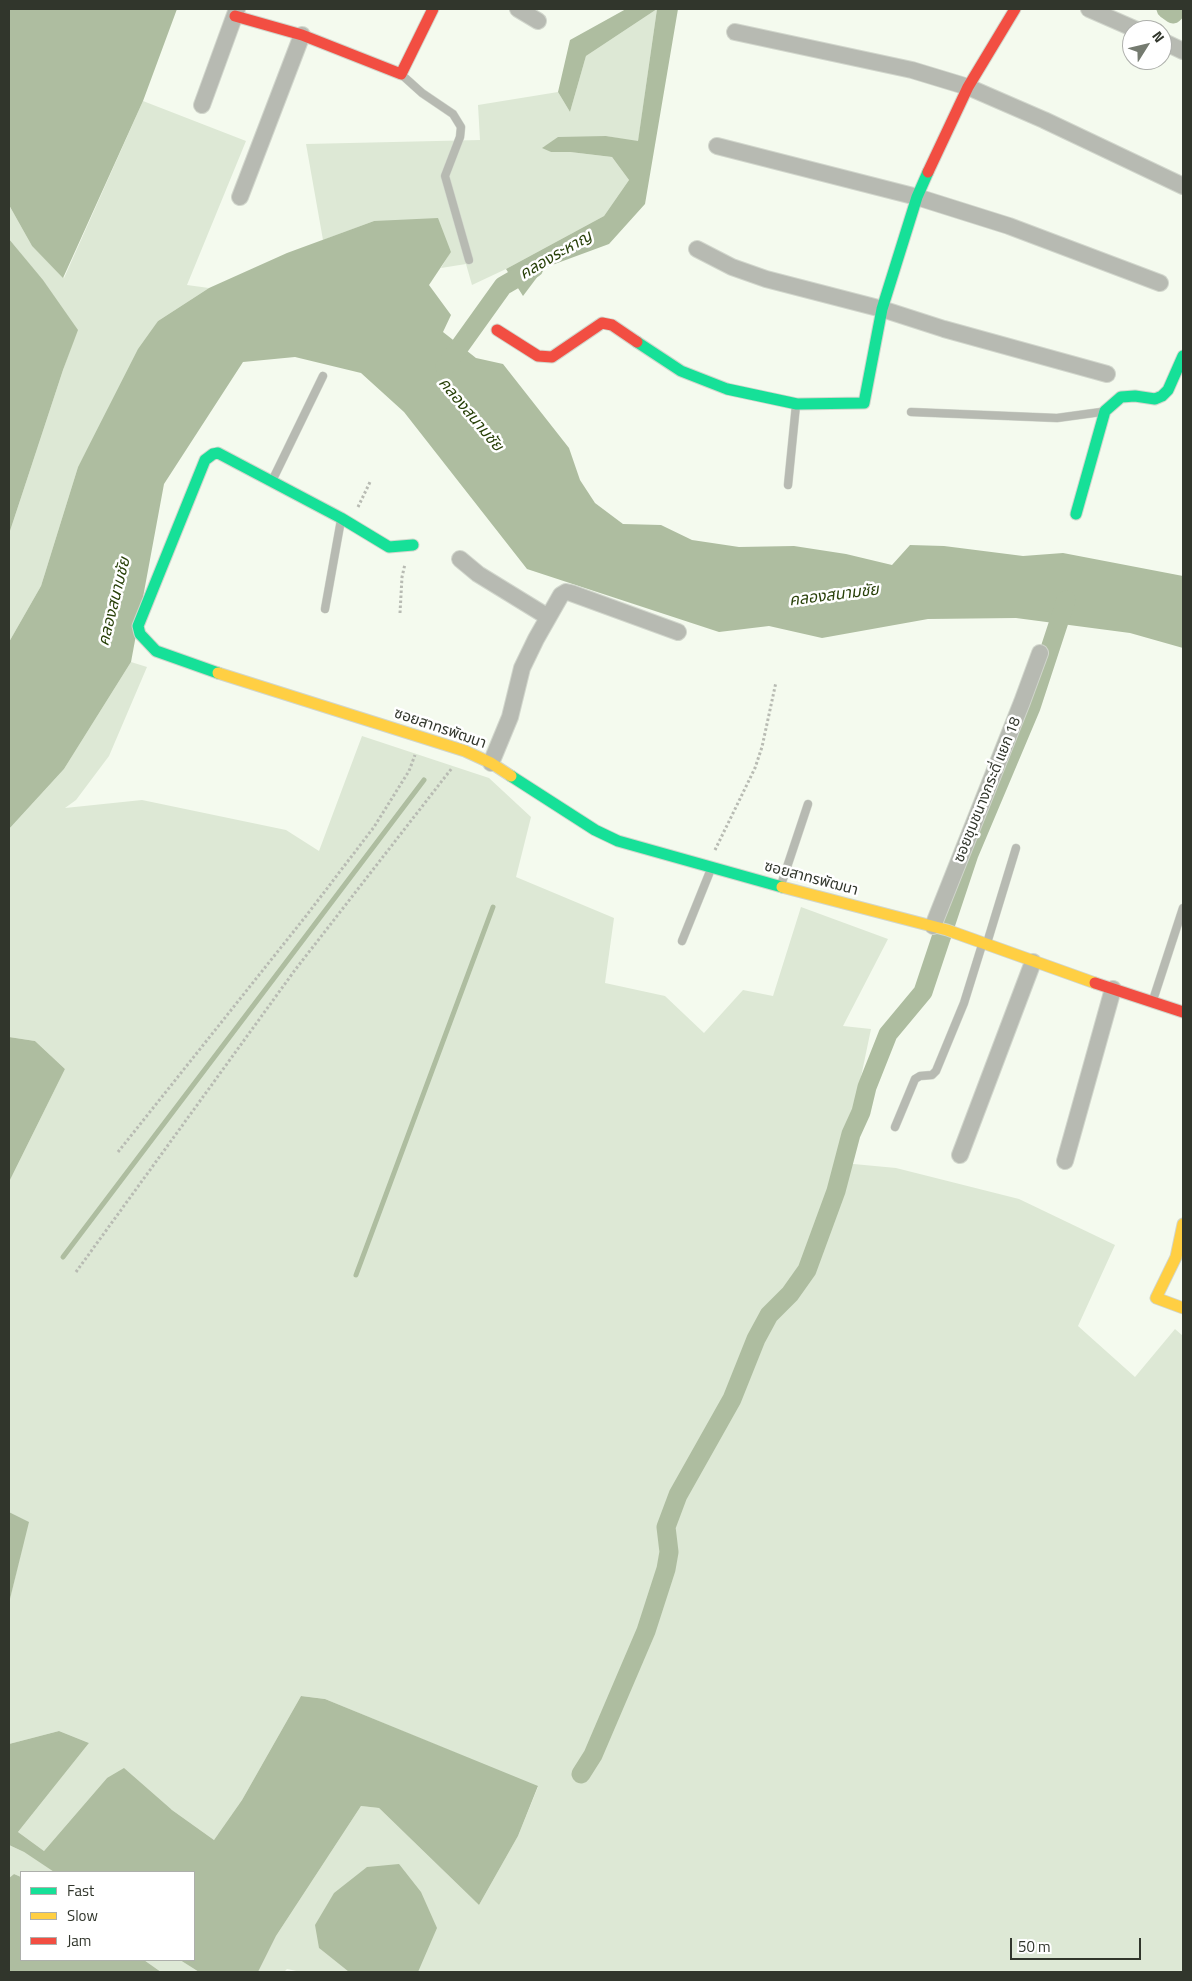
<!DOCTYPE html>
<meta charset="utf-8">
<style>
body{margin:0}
#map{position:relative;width:1192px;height:1981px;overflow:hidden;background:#f4faee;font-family:"Titillium Web",sans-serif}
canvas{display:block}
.frame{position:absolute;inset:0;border:10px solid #31362c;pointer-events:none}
.legend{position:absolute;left:20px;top:1871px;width:175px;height:90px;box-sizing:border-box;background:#fff;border:1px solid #adafab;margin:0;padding:6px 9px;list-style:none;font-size:15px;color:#31362c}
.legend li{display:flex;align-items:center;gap:10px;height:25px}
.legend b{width:25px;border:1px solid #adafab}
.north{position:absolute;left:1122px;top:20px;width:50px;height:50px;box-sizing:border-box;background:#fff;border:1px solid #adafab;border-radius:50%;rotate:54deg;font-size:14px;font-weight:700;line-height:20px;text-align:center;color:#31362c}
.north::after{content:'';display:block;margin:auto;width:18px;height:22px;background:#757b70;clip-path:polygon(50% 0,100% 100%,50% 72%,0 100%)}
.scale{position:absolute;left:1010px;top:1938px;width:131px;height:22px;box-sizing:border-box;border:2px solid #31362c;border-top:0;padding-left:6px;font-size:15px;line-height:18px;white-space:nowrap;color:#31362c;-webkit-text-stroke:4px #fff;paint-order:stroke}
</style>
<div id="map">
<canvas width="1192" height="1981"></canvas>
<div class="frame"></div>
<ul class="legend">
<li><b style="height:6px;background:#16e098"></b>Fast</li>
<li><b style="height:6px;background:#ffcf43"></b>Slow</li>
<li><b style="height:6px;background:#f24e42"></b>Jam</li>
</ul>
<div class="north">N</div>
<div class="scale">50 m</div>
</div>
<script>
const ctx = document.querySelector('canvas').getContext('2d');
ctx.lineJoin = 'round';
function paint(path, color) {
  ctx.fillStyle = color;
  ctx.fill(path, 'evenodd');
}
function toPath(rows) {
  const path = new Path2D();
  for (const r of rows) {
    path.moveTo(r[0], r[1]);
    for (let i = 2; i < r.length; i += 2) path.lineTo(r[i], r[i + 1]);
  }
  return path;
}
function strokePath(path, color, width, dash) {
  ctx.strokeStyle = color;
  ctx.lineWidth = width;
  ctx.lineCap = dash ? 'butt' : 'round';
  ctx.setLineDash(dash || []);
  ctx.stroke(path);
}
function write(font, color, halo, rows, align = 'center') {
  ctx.font = font + ' "Titillium Web","Noto Sans Thai",sans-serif';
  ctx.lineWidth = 5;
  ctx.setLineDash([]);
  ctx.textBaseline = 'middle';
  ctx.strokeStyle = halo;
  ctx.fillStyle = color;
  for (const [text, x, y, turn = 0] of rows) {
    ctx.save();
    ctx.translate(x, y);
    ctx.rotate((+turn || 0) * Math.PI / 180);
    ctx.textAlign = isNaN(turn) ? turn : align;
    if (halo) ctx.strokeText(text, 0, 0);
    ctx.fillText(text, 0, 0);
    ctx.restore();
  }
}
paint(toPath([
 [657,9,638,142,606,136,543,147,551,152,570,152,612,157,629,180,604,216,506,269,472,285,466,264,441,268,451,251,374,221,323,240,306,144,480,140,478,105,558,92,570,112,586,56],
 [143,101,246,141,187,285,209,288,158,321,78,467,41,586,9,642,9,534,63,370,77,330,43,281,9,239,9,205,32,246,64,278],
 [131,662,147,667,109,756,76,800,65,808,142,800,286,830,319,851,362,736,489,778,531,817,516,877,614,918,605,983,665,996,704,1033,743,990,773,996,801,907,888,939,843,1026,871,1029,843,1163,896,1168,1019,1199,1115,1245,1078,1326,1135,1377,1175,1329,1183,1336,1183,1972,417,1972,319,1948,349,1972,301,1972,287,1969,284,1972,258,1972,276,1936,361,1806,379,1808,479,1905,518,1836,538,1787,325,1699,301,1696,242,1800,214,1840,172,1810,107,1778,44,1851,18,1832,89,1743,59,1731,9,1744,9,1603,28,1522,9,1512,9,1182,65,1069,35,1041,9,1037,9,829,64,769],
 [9,1845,24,1852,54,1872,21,1872,21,1877,14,1874,9,1878],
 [144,1960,180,1960,199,1972,161,1972]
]), '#dde8d5');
paint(toPath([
 [9,9,177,9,143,101,63,278,32,246,9,205],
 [626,9,678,9,645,204,609,244,544,268,523,296,506,269,604,216,629,180,612,157,570,152,551,152,542,148,558,137,606,136,638,141,657,9,586,56,570,112,558,92,570,40],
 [438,218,451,252,429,285,451,315,443,332,476,358,503,364,569,448,580,480,595,503,623,524,661,525,692,540,739,547,794,546,846,554,892,565,910,545,944,546,1023,556,1063,553,1183,576,1183,648,1130,633,1016,618,928,619,822,638,769,626,719,632,527,569,404,412,361,373,295,357,243,362,164,484,131,662,64,769,9,829,9,642,41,586,78,467,138,349,158,321,209,288,287,253,374,221],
 [9,239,43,280,78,330,63,370,9,534],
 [9,1037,35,1041,65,1069,9,1182],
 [9,1512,29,1522,9,1603],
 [301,1696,325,1699,538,1786,518,1836,479,1905,379,1808,361,1806,276,1936,258,1972,199,1972,180,1960,194,1960,194,1872,54,1872,24,1852,9,1845,9,1744,59,1731,89,1743,18,1832,44,1851,107,1778,124,1768,172,1810,214,1840,242,1800],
 [399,1864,421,1892,437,1928,418,1972,349,1972,319,1948,315,1925,334,1893,367,1867],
 [14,1874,21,1877,21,1960,144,1960,161,1972,9,1972,9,1878]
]), '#aebda0');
strokePath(toPath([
 [63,1257,424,780],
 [356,1275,493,907]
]), '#aebda0', 5);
strokePath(toPath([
 [1166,9,1173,14,1178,9],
 [445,367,503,286,534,268],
 [581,1774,593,1755,646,1631,666,1569,669,1552,666,1527,678,1495,732,1399,756,1339,769,1315,790,1294,807,1270,836,1191,851,1134,861,1112,867,1087,888,1034,923,992,969,854,1031,707,1066,600]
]), '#aebda0', 19);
const lane = toPath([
 [402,75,422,93,453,114,461,127,460,137,445,176,469,260],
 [911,412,1057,418,1101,412],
 [273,479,323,376],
 [788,485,796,405],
 [325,609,341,520],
 [781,885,808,804],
 [682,941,711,869],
 [987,943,1016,848],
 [1153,1000,1183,908],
 [895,1127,915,1079,920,1076,932,1075,936,1071,964,1003,982,945]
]);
const street = toPath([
 [518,9,538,21],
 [1089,9,1137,30],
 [735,32,912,70,968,87,1044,120,1183,186],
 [1162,41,1183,51],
 [202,105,237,9],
 [717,146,917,197,1009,226,1160,283],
 [240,197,302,35],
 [697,249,732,267,766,279,882,309,944,329,1107,374],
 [460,559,478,574,548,617],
 [491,763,510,717,522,668,536,639,561,595,566,592,571,593,678,632],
 [933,926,1022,702,1040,653],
 [960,1155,1033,962],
 [1065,1161,1113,989]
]);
const fast = toPath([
 [637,342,681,371,727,389,797,404,864,403,882,309,917,197,928,172],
 [1076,514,1105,411,1121,397,1135,396,1155,399,1162,396,1168,390,1183,356],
 [218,673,156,651,140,634,138,626,205,460,213,454,218,453,341,518,389,547,413,545],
 [511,776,595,830,618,841,782,887]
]);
const slow = toPath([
 [218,673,465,751,491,763,511,776],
 [782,887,947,930,1095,983],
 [1183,1224,1176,1257,1156,1298,1183,1308]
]);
const jam = toPath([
 [235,16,302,35,401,74,433,9],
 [928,172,968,87,1015,9],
 [497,330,538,356,552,357,602,323,612,325,637,342],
 [1095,983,1183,1012]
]);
strokePath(lane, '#d1d6cc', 9);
strokePath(street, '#d1d6cc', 18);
strokePath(fast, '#d1d6cc', 13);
strokePath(slow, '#d1d6cc', 13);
strokePath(jam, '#d1d6cc', 13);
strokePath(toPath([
 [358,507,371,480],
 [400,613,402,577,405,564],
 [715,850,755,768,762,747,776,682],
 [118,1152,306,916,374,827,409,771,415,755],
 [76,1272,295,970,452,768]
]), '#b8bbb3', 3, [2.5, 2.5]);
strokePath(lane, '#b7bab2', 8);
strokePath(street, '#b7bab2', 16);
strokePath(fast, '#16e098', 11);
strokePath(slow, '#ffcf43', 11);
strokePath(jam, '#f24e42', 11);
write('15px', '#31362c', '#fff', [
 ["ซอยสาทรพัฒนา",440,729,19],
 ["ซอยชุมชนางกระดี่ แยก 18",988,790,-68],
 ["ซอยสาทรพัฒนา",811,879,15]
]);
write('italic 16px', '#284008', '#fff', [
 ["คลองระหาญ",556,256,-30],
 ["คลองสนามชัย",470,415,50],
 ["คลองสนามชัย",834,596,-7],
 ["คลองสนามชัย",115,602,-76]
]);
</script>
